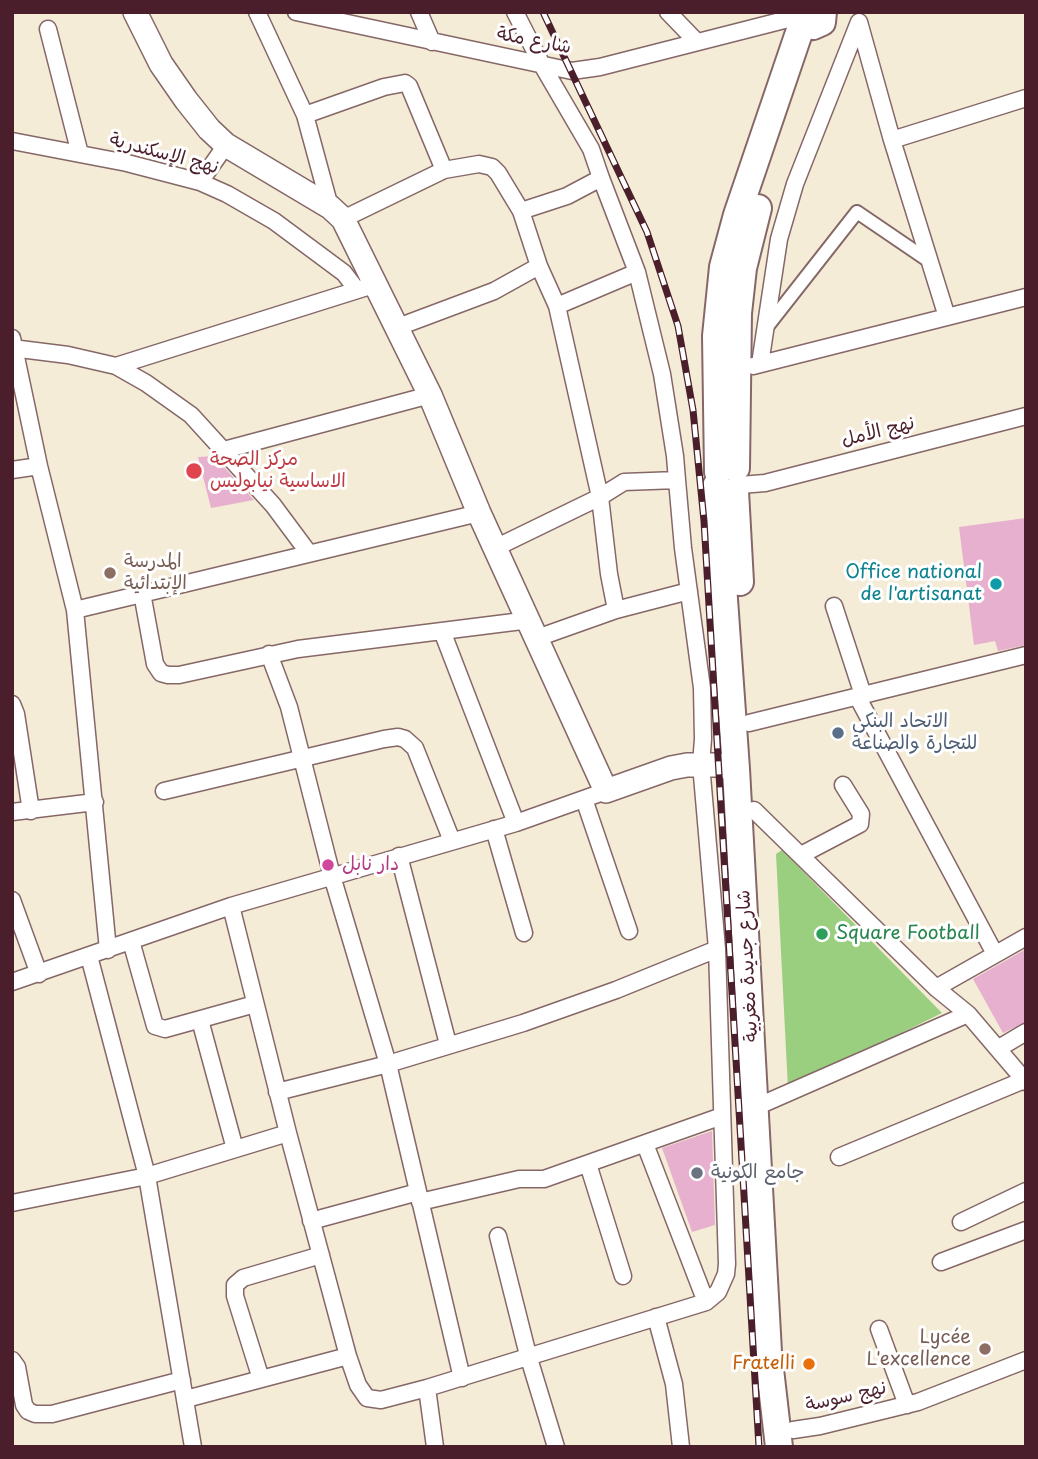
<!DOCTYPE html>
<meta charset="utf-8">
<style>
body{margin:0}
#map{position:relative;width:1038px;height:1459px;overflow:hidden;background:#f4ecd7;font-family:"Playpen Sans",sans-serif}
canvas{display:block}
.frame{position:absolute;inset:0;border:14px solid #4a1f2b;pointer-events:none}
</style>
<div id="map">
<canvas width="1038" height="1459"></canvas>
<div class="frame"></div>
</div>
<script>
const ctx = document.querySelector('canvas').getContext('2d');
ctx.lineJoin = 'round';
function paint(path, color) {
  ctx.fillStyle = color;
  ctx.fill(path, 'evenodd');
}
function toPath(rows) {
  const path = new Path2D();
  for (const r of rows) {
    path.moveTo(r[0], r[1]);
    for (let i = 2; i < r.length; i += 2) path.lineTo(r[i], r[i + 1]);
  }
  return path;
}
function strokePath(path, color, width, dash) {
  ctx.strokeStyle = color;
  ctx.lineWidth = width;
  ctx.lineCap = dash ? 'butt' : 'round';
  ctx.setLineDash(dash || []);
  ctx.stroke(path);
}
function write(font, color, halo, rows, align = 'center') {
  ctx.font = font + ' "Playpen Sans","Playpen Sans Arabic",sans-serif';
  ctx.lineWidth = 6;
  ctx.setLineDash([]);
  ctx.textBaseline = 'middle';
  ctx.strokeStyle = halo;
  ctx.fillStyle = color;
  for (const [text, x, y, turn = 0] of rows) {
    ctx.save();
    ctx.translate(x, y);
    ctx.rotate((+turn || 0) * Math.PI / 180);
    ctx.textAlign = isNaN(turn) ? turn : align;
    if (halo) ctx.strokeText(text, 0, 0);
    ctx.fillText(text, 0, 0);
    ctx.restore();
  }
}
paint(toPath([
 [782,850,942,1013,788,1089,776,854]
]), '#9acf80');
paint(toPath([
 [214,456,254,500,211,508,198,457],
 [1026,518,1026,645,998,651,995,641,974,645,959,527],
 [1026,949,1026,1022,1003,1033,973,979],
 [712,1131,715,1225,692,1232,662,1148]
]), '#e6b0ce');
const pedestrian = toPath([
 [766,328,857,212,929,261]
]);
const minor = toPath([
 [257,12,305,115,330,207],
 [296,12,572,71,600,67,804,15],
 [419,12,432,42],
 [515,12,542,65,591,149,601,178,567,196,521,211],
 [668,12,696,41],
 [859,22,892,140,947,317],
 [48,29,80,154],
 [305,115,384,87,405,83,409,86,444,170],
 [892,140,1026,98],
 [12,141,127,163,200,182,227,194,274,221,344,273,357,290],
 [200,182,226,145],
 [343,219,444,170,479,164,492,167,498,173,521,211,539,266,557,306,600,497,609,574,616,610,537,638],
 [557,306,637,272],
 [398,327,494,291,539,266],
 [12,338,39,466,75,610,108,950],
 [12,348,68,355,116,366,146,383,191,415,273,505,308,552],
 [760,364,779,239,795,184,859,22],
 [116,366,367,287],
 [753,366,1026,297],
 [224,450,430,395],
 [12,470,39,466],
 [740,485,765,483,1026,416],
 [495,548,600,497,624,482,677,480,675,456,662,374,637,272,601,178],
 [142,593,155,664,161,673,168,675,179,675,298,649,530,620],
 [834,606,863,695],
 [75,610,479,513],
 [616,610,689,591],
 [442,631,516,823],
 [269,654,289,707,332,876,388,1064,462,1378],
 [857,696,995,954],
 [12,704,16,714,31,811],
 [749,723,1026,655],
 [164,791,384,739,398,737,405,739,415,748,452,841],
 [584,799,629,931],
 [754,810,936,988,968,1014,1026,1082],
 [12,812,95,802],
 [494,829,524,933],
 [801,855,860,824,861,814,843,785],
 [399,856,448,1044],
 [12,900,39,974],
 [231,906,288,1133,348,1356,358,1385,367,1398,381,1400,427,1388,706,1302,718,1292,726,1274,727,1264,717,949,701,764,703,739,702,688,683,548,677,480],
 [131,941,155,1026,165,1029,255,1004],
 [89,956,147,1176,193,1447],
 [12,982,231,906,516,823,606,791],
 [936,988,1026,937],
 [200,1020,235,1149],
 [999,1048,1026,1032],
 [277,1092,388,1064,523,1023,616,990,717,949],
 [756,1107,968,1014],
 [645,1144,706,1302],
 [839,1157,1024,1080],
 [588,1164,623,1276],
 [420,1202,519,1179,544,1179,722,1116],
 [12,1203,147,1176,288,1133],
 [311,1221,418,1192],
 [961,1222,1026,1191],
 [498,1236,528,1355,556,1447],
 [941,1262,1026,1230],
 [656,1317,674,1384,681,1447],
 [879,1329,907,1405],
 [12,1360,17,1367,24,1405,28,1411,35,1414,52,1414,182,1380],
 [261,1379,235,1296,235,1285,243,1278,321,1255],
 [427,1388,435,1447],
 [186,1399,348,1356],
 [793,1430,820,1426,918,1402,1026,1360]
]);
const secondary = toPath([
 [135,12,161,64,186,100,209,129,226,145,330,207,343,219,430,395,479,513,606,791,671,768,687,765,718,765,736,769]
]);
const primary = toPath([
 [805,12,806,21,813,26,822,22,823,12],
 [736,468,738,313,743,268,758,208],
 [718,472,716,336,723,267,737,215,804,18],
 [716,486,736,769,768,1352,779,1447],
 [735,491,740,582]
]);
strokePath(pedestrian, '#866767', 16);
strokePath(minor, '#866767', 19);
strokePath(secondary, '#866767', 26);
strokePath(primary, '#866767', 30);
strokePath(pedestrian, '#fff', 12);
strokePath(minor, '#fff', 16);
strokePath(secondary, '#fff', 23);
strokePath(primary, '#fff', 26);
const rail = toPath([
 [543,12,647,232,678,326,693,410,704,521,759,1447]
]);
strokePath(rail, '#4a1f2b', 7);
strokePath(rail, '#fff', 4.5, [13]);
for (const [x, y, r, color] of [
 [194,471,9,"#e0444e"],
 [110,573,7,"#8d6e63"],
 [996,584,7,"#0f9aa8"],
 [838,733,7,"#5c6f8a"],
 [328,865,7,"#d1479c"],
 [822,934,7,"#2e9e5b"],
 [697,1173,7,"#6b7280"],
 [985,1349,7,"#8d6e63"],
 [809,1364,7,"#e8710a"]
]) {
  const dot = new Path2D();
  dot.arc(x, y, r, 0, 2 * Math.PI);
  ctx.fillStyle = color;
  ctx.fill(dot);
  strokePath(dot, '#fff', 2.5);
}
write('19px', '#4a1f2b', '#fff', [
 ["شارع مكة",534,41,11],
 ["نهج الإسكندرية",164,154,15],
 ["نهج الأمل",878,432,-14],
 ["شارع جديدة مغربية",748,966,-93],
 ["نهج سوسة",846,1397,-13]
]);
write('19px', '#be3a42', '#fff', [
 ["مركز الصحة",210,460],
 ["الاساسية نيابوليس",210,482]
], 'left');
write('19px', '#785e54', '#fff', [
 ["المدرسة",124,562],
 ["الإبتدائية",124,584],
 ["Lycée",971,1338,"right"],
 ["L'excellence",971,1360,"right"]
], 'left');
write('19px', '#0d838f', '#fff', [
 ["Office national",982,573],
 ["de l'artisanat",982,595]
], 'right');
write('19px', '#4e5e75', '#fff', [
 ["الاتحاد البنكي",852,722],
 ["للتجارة والصناعة",852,744]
], 'left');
write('19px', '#b23c85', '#fff', [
 ["دار نابل",342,865]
], 'left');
write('19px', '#27864d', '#fff', [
 ["Square Football",836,934]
], 'left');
write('19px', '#5b616d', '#fff', [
 ["جامع الكونية",711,1173]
], 'left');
write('19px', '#c56008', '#fff', [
 ["Fratelli",795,1364]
], 'right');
</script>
